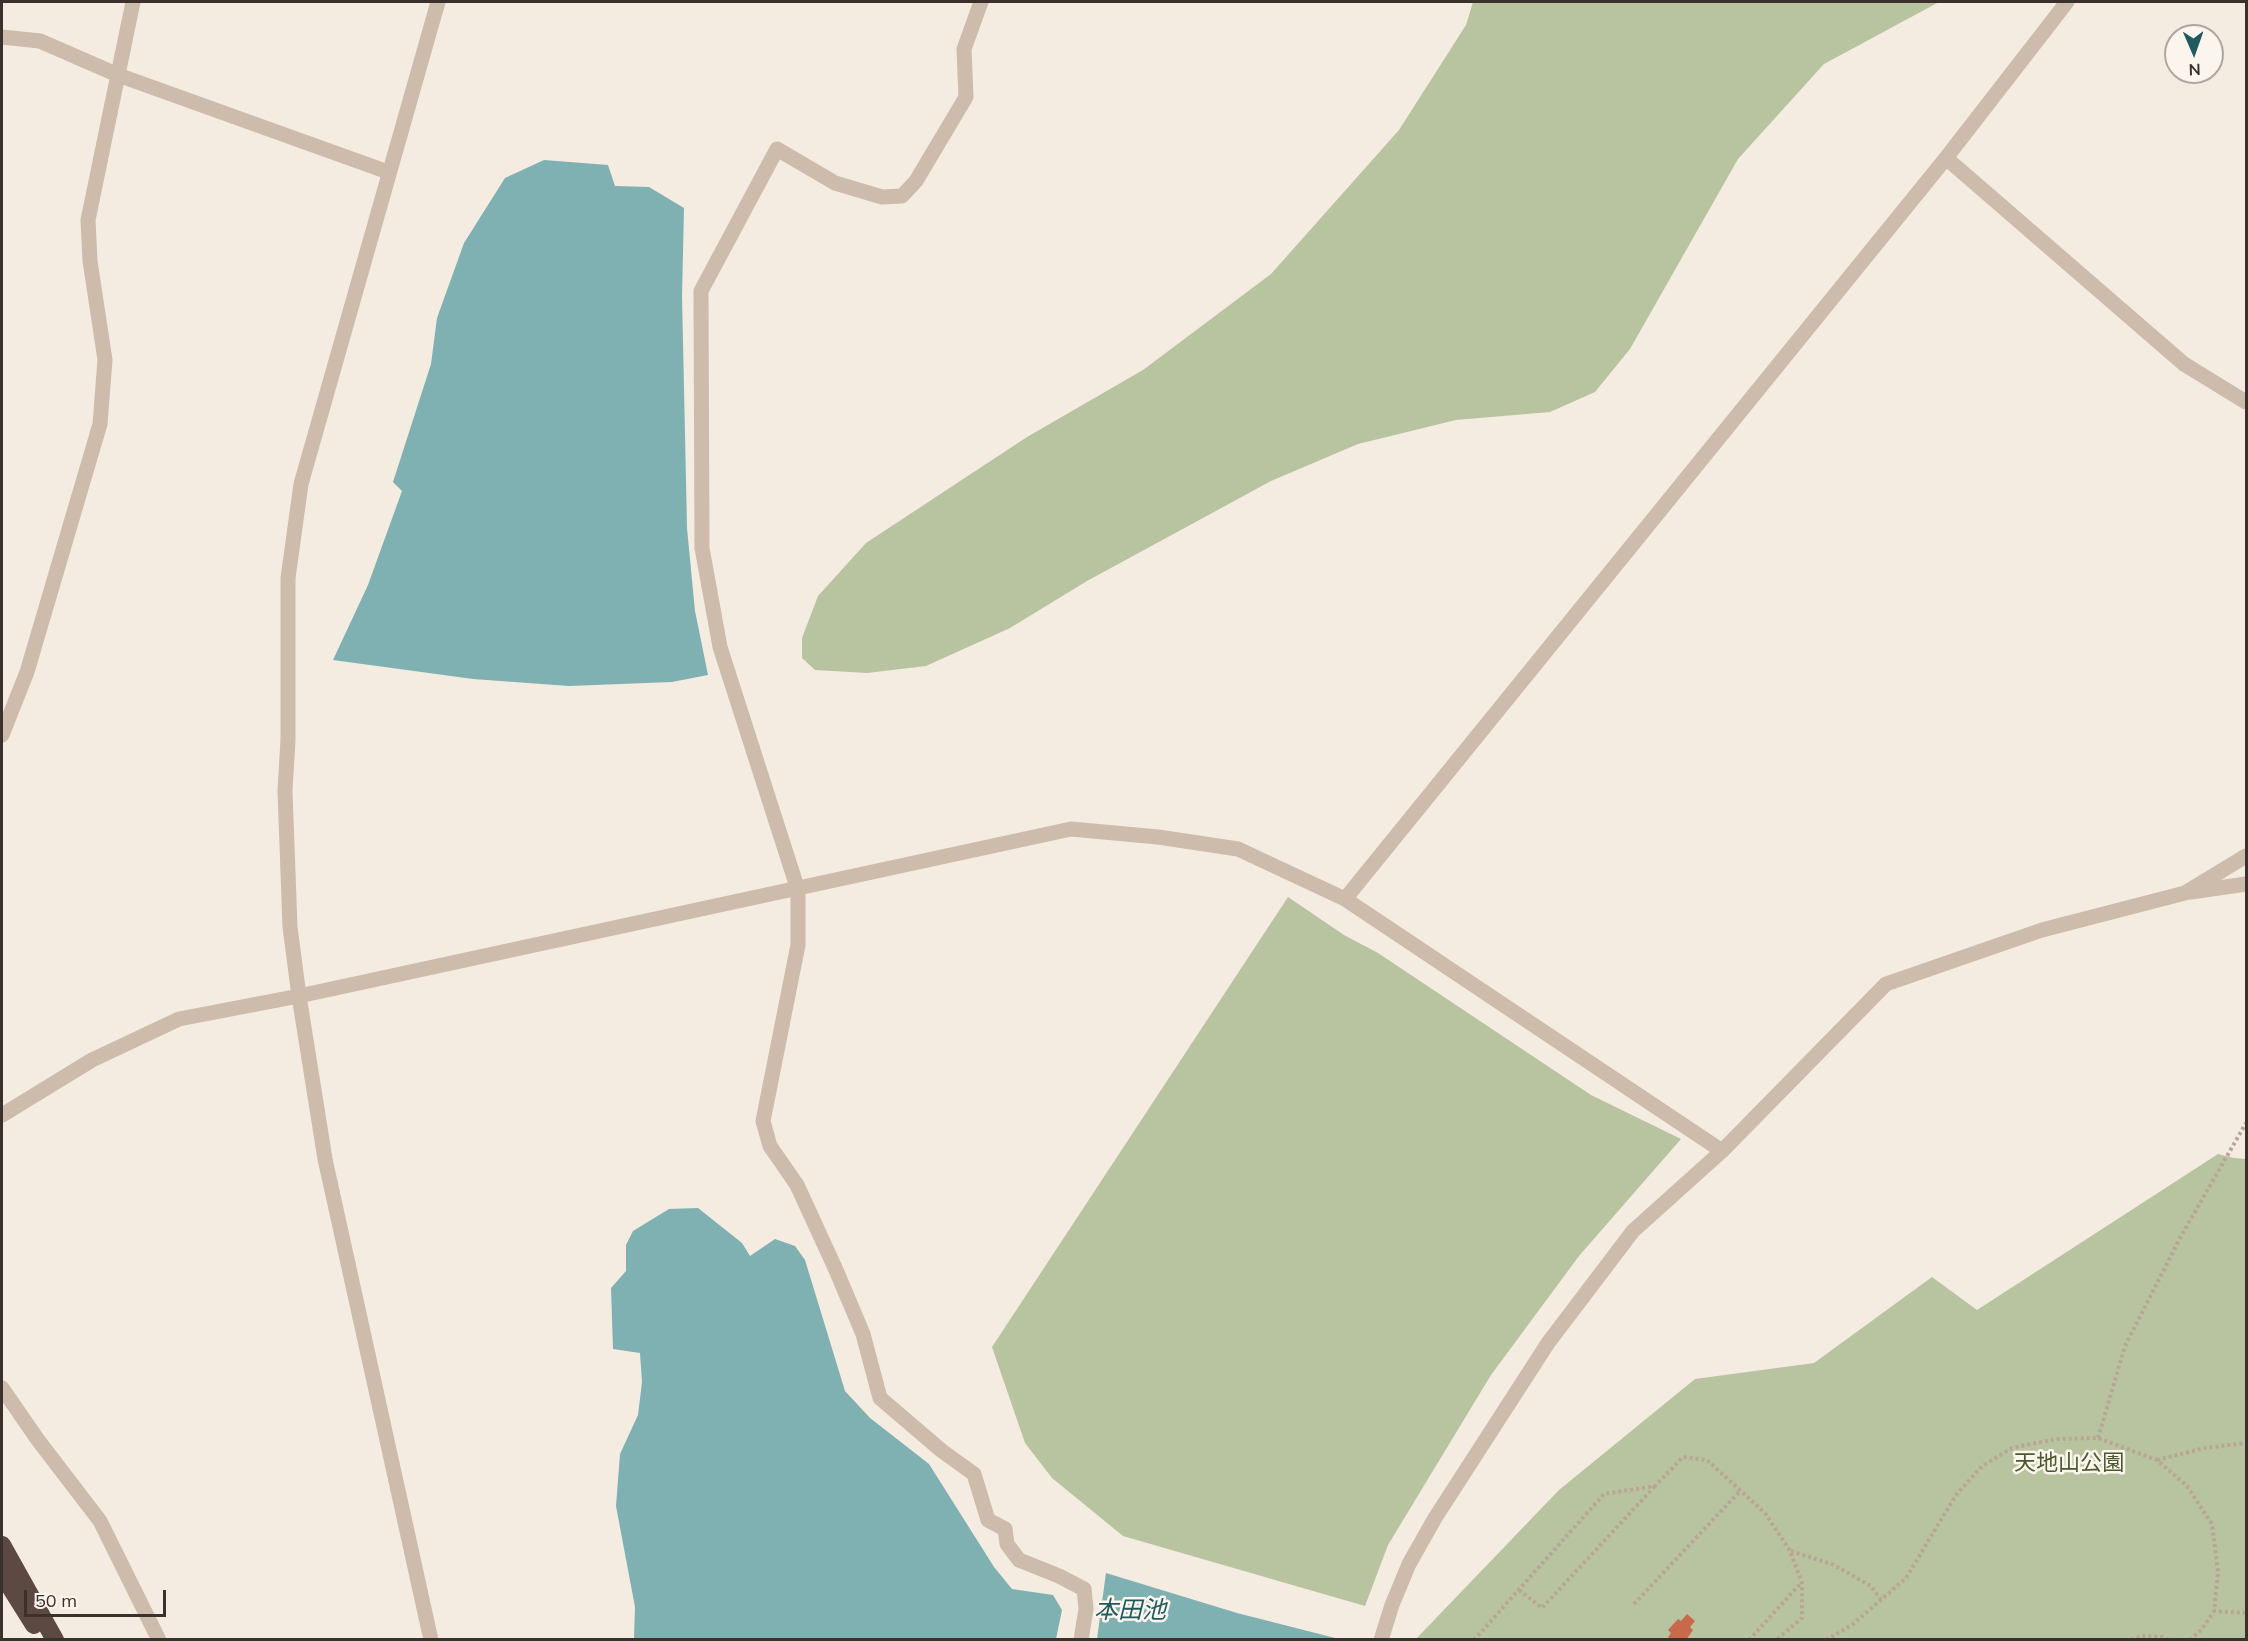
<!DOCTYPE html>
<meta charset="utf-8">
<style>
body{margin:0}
#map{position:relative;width:2248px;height:1641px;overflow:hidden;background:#f4ebe1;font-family:Mulish,sans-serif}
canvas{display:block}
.frame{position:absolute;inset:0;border:3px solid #3b302b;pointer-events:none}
.north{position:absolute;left:2164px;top:24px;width:60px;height:60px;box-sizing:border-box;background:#fbf5ee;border:2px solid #aea6a0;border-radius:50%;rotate:178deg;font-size:16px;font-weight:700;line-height:24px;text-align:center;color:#3b302b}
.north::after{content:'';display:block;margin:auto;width:21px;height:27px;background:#1f5a5e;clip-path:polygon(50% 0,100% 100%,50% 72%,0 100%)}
.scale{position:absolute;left:24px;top:1590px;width:142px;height:27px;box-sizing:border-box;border:3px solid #3b302b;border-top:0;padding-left:8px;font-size:18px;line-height:21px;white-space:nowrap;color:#3b302b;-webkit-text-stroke:4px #fbf5ee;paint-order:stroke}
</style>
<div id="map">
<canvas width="2248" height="1641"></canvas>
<div class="frame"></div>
<div class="north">N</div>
<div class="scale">50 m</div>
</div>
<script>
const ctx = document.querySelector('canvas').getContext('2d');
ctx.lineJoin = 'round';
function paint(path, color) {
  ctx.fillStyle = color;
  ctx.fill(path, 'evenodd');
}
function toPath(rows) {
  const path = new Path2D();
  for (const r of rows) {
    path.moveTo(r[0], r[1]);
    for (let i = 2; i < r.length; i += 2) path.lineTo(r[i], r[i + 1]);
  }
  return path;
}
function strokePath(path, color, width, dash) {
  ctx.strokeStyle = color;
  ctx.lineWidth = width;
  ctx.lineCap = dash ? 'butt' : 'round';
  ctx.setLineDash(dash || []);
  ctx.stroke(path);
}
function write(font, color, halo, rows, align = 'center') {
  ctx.font = font + ' Mulish,"Noto Sans JP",sans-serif';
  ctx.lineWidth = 5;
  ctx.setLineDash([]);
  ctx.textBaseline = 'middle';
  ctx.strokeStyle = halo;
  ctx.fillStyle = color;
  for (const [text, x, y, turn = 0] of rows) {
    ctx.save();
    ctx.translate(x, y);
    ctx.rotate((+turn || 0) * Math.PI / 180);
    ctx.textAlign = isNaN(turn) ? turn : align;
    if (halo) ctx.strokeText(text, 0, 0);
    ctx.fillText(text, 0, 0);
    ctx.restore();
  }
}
paint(toPath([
 [1473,2,1939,2,1824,64,1738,159,1630,349,1595,392,1550,412,1456,420,1358,444,1271,481,1087,581,1010,628,926,666,867,673,815,670,802,658,802,638,818,596,866,543,1027,437,1143,370,1271,274,1399,130,1466,25],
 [1288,897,1344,935,1378,953,1591,1095,1681,1139,1579,1256,1491,1375,1388,1545,1365,1606,1123,1536,1052,1478,1025,1443,992,1347],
 [2218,1154,2234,1158,2246,1159,2246,1639,1415,1640,1559,1490,1695,1379,1814,1363,1932,1277,1977,1310]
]), '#b8c4a0');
paint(toPath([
 [544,160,608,165,615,186,649,187,684,208,682,296,687,528,695,611,708,675,672,682,569,686,473,679,333,660,368,585,402,491,393,482,431,364,437,318,464,243,505,178],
 [698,1208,742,1243,750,1256,775,1239,795,1246,805,1260,845,1391,870,1418,929,1464,994,1567,1012,1589,1053,1595,1062,1610,1056,1639,634,1639,635,1607,616,1506,620,1454,638,1415,642,1382,640,1353,613,1349,611,1288,626,1271,626,1245,633,1231,669,1209],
 [1106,1573,1237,1613,1339,1639,1097,1639]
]), '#7fb0b2');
paint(toPath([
 [1687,1614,1695,1621,1690,1627,1693,1630,1686,1640,1671,1640,1668,1637,1671,1633,1668,1630,1678,1619,1681,1621]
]), '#c8694b');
strokePath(toPath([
 [2098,1438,2125,1346,2180,1238,2246,1123],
 [2157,1460,2205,1448,2246,1443],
 [1791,1551,1832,1564,1871,1586,1881,1600],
 [1519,1590,1542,1608,1655,1486],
 [1634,1604,1741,1490],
 [1474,1640,1604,1494,1655,1486,1683,1457,1707,1460,1765,1513,1790,1551,1802,1583,1802,1618,1776,1640],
 [1749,1640,1801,1583],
 [1826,1640,1852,1625,1906,1578,1956,1495,1982,1466,2012,1448,2056,1439,2098,1438,2157,1460,2187,1486,2212,1524,2218,1573,2214,1611,2246,1613],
 [2131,1640,2142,1636,2163,1637,2169,1640],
 [2190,1640,2202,1629,2214,1611]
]), '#b9a596', 4, [3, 3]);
strokePath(toPath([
 [981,2,964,49,966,97,916,181,902,196,882,197,835,183,777,149,701,291,702,548,720,647,798,890,798,945,763,1121,770,1146,797,1185,836,1270,863,1334,880,1398,942,1451,974,1474,988,1520,1005,1529,1007,1544,1019,1560,1059,1576,1084,1589,1086,1609,1081,1640],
 [2,37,40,41,118,75,388,172],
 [1946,158,2184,364,2246,402],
 [2,735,27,672,100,424,105,360,90,261,88,220,133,2],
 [2191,892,2246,884],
 [1345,899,1946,158,2067,2],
 [2,1115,92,1060,179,1019,299,996,1071,829,1158,837,1238,849,1345,899,1722,1151],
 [2,1388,38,1440,100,1521,159,1640],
 [431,1640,325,1159,299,996,290,927,285,791,288,740,288,578,301,484,438,2],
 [1381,1640,1392,1605,1409,1564,1435,1518,1548,1343,1633,1231,1722,1151,1886,984,2042,930,2185,893,2246,856]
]), '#cdbbac', 15);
strokePath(toPath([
 [2,1545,55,1640],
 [2,1574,34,1625]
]), '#5c4a42', 18);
write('22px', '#4a5a2e', '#fbf5ee', [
 ["天地山公園",2069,1463]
]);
write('italic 24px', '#1f5a5e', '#fbf5ee', [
 ["本田池",1130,1611]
]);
</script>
